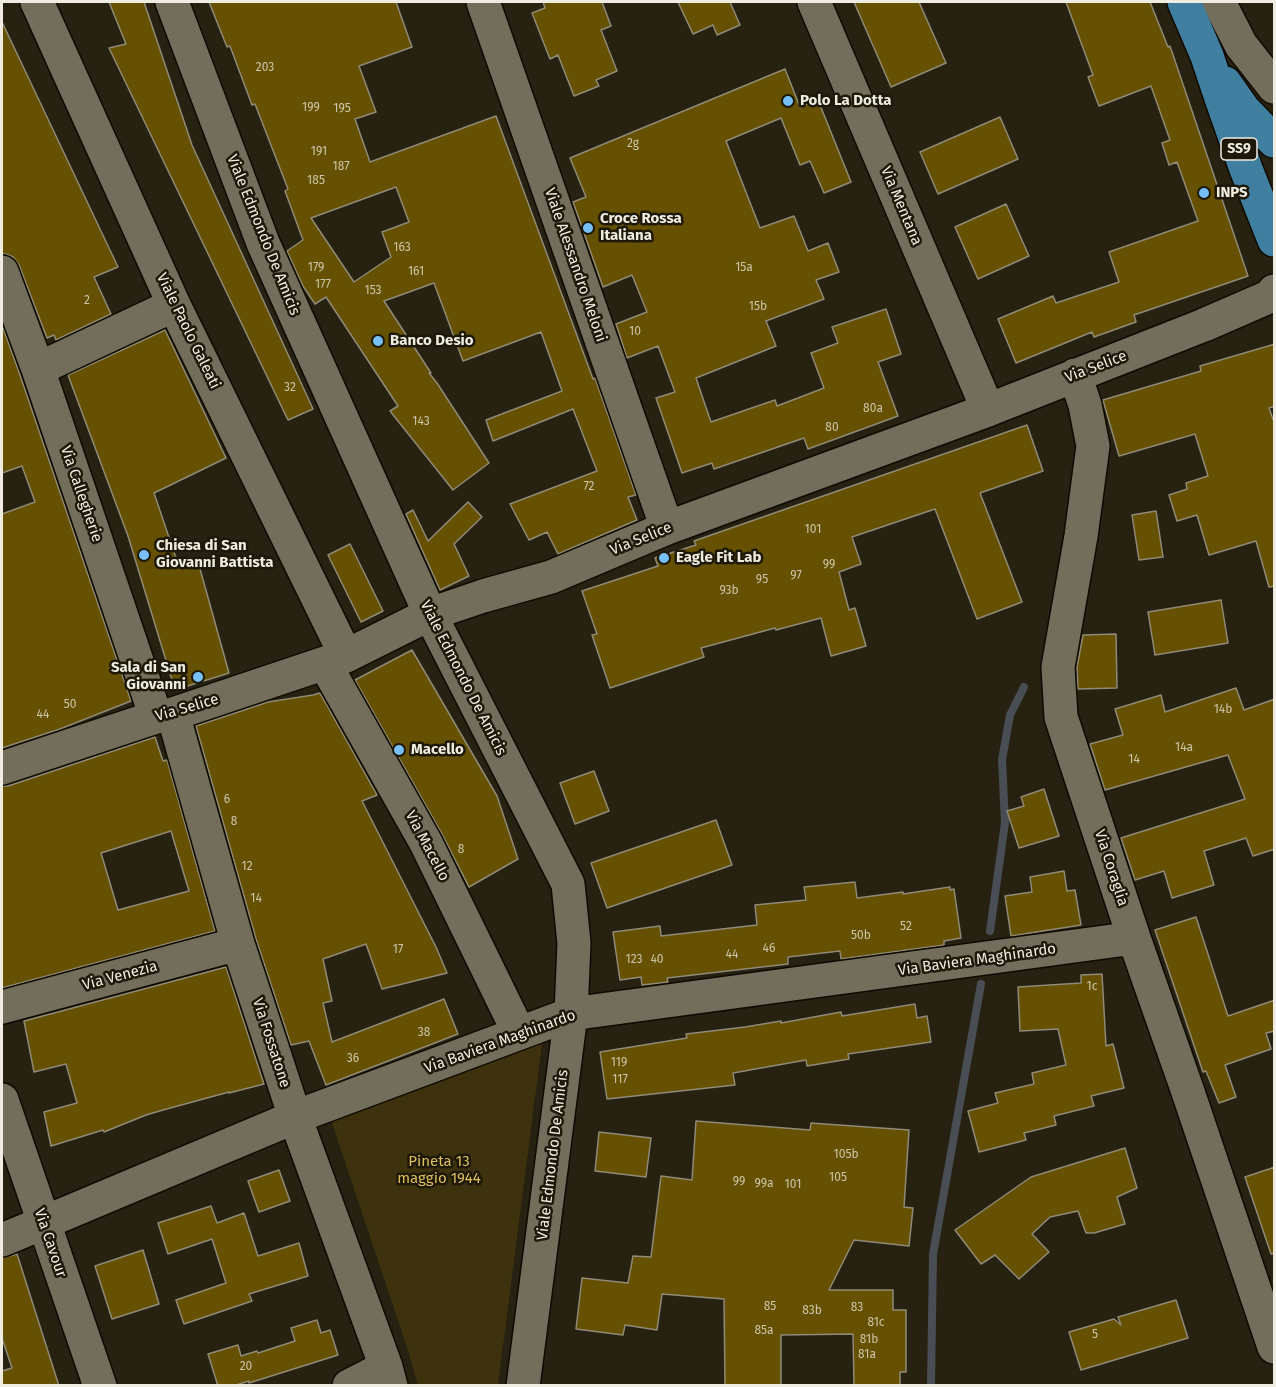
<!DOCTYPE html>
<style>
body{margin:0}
#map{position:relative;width:1276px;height:1387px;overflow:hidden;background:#262111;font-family:"Fira Sans",sans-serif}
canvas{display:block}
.frame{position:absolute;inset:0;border:3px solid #efece2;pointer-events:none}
</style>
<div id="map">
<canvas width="1276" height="1387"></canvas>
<div class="frame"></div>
</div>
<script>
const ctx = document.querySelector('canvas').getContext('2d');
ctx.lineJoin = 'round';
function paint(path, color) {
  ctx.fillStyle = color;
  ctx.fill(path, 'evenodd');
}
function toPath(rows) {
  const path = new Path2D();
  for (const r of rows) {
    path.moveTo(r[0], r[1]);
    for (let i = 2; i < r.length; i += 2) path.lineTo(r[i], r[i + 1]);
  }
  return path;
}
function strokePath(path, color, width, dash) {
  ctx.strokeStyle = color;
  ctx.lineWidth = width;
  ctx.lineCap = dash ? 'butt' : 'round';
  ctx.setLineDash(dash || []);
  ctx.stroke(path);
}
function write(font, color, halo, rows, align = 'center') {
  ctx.font = font + ' "Fira Sans",sans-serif';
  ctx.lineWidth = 5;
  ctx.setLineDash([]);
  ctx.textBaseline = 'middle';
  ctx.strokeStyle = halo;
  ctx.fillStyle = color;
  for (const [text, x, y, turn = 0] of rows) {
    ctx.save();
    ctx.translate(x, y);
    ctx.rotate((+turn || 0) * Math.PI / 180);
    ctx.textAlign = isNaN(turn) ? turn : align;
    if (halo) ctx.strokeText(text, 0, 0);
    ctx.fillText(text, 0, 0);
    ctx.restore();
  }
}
paint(toPath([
 [543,1036,498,1385,418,1385,405,1341,331,1120]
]), '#3d320d');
strokePath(toPath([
 [990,931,1005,823,1002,760,1010,715,1024,687],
 [931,1386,933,1254,981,984]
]), '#484e54', 8);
const building = toPath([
 [109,2,144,2,192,145,313,409,288,420,109,48,126,44,109,2],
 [209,2,396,2,412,47,359,66,376,112,355,119,370,162,496,116,593,379,595,378,636,495,628,497,637,520,558,554,547,532,529,540,510,504,597,471,573,409,493,441,486,420,562,391,541,332,463,361,434,283,384,301,431,373,429,373,437,383,489,463,453,490,390,411,398,406,326,297,315,304,303,286,287,251,303,240,285,191,288,189,255,104,252,105,230,46,227,47,209,2],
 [396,187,409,222,382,232,391,257,354,282,311,218,396,187],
 [543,2,602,2,611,26,601,30,617,71,596,80,599,86,574,96,558,55,550,59,532,13,545,8,543,2],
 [678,2,730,2,740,25,717,35,713,25,693,34,678,2],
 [854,2,919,2,946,63,891,87,854,2],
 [1066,2,1150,2,1168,47,1170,46,1248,276,1134,315,1136,322,1094,337,1092,332,1016,363,998,319,1053,296,1056,303,1119,282,1109,252,1198,221,1177,162,1169,165,1162,143,1170,140,1151,86,1099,106,1088,77,1093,75,1066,2],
 [2,22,118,267,94,277,111,314,56,340,54,335,47,338,19,265,13,257,6,254,2,254,2,22],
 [785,69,800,107,818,100,851,182,824,193,810,161,800,165,781,118,726,141,760,228,794,216,808,251,828,243,839,272,816,280,824,299,766,321,776,346,696,378,711,422,775,400,777,406,824,388,811,353,838,343,832,327,886,309,901,354,878,362,898,416,808,449,804,438,714,469,712,463,682,473,656,398,675,392,658,346,627,358,616,324,647,312,632,275,603,287,573,202,586,197,570,158,785,69],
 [1000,117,1018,159,938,194,920,152,1000,117],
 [1006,204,1029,256,978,279,955,227,1006,204],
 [2,325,20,375,131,701,60,729,2,748,2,514,35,502,22,466,2,473,2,325],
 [165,330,226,458,154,493,178,564,197,558,229,673,175,690,128,536,68,375,165,330],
 [1275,344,1275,406,1269,408,1275,425,1275,586,1269,587,1256,541,1209,555,1197,515,1177,521,1169,495,1187,489,1186,483,1208,476,1195,434,1119,456,1103,400,1201,371,1200,366,1275,344],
 [1027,425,1043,471,980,493,1022,602,977,619,935,509,852,537,861,564,839,572,849,610,855,608,866,646,831,656,821,618,776,630,775,628,701,648,704,657,610,688,592,635,597,634,582,591,658,566,655,558,696,545,694,541,1027,425],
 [468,502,482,517,454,544,469,576,440,590,406,514,413,510,428,541,468,502],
 [1156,511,1163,557,1139,560,1132,515,1156,511],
 [350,544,383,611,361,622,328,555,350,544],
 [1221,600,1228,643,1155,655,1148,612,1221,600],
 [1116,634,1117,688,1078,689,1077,667,1083,635,1116,634],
 [412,650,497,796,518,859,469,887,442,834,355,680,412,650],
 [1236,688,1244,710,1275,699,1275,849,1253,856,1246,838,1204,851,1214,885,1172,898,1164,871,1135,880,1121,838,1245,799,1228,755,1105,790,1090,744,1123,735,1115,709,1161,695,1165,712,1236,688],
 [320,693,377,795,362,801,436,947,447,973,382,989,366,944,323,959,332,1001,323,1003,332,1042,444,999,458,1034,326,1085,309,1041,291,1045,256,939,196,726,268,702,313,695,320,693],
 [155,737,163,761,167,760,215,931,2,988,2,786,8,786,155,737],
 [171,831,189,891,118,910,101,853,171,831],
 [594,771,609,811,575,824,560,783,594,771],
 [1044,789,1059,836,1019,848,1007,811,1024,806,1021,797,1044,789],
 [716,820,732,865,607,908,591,863,716,820],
 [1064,871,1067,891,1075,890,1081,925,1011,936,1005,896,1032,892,1030,877,1064,871],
 [855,882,857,898,903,892,903,894,950,887,950,890,954,889,961,938,944,941,944,945,841,959,840,951,788,957,788,964,667,978,668,982,642,985,641,977,620,980,613,932,660,926,661,936,757,925,755,905,806,900,804,887,855,882],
 [1196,917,1228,1016,1275,1000,1275,1031,1266,1033,1271,1049,1225,1065,1236,1097,1219,1103,1206,1071,1203,1072,1155,930,1196,917],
 [226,967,264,1084,229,1093,229,1092,163,1110,146,1115,104,1132,103,1130,51,1146,44,1112,77,1103,66,1064,34,1072,24,1021,226,967],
 [1102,974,1106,1046,1113,1044,1124,1088,1091,1096,1094,1106,1054,1116,1056,1125,1024,1133,1026,1140,979,1152,968,1111,998,1103,995,1093,1034,1084,1032,1073,1066,1065,1058,1029,1020,1031,1018,987,1081,983,1081,975,1102,974],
 [915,1004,917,1018,927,1016,931,1042,848,1054,849,1059,807,1066,806,1060,733,1073,735,1085,607,1099,600,1052,687,1038,686,1034,745,1027,781,1021,781,1023,841,1012,842,1016,915,1004],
 [696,1121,810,1130,811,1123,909,1130,904,1207,913,1208,909,1246,854,1240,829,1290,893,1290,893,1310,906,1310,906,1372,900,1372,900,1386,854,1386,853,1334,781,1335,781,1386,725,1386,724,1299,662,1294,657,1330,625,1325,623,1335,576,1329,582,1278,628,1283,633,1256,651,1257,661,1176,692,1180,696,1121],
 [599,1132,651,1138,646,1177,595,1171,599,1132],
 [1125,1148,1137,1188,1117,1197,1125,1224,1094,1233,1086,1233,1078,1211,1050,1217,1032,1234,1049,1252,1019,1279,995,1255,981,1264,955,1230,1031,1177,1125,1148],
 [1275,1167,1275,1253,1271,1254,1245,1177,1275,1167],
 [279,1170,290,1201,259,1212,248,1181,279,1170],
 [211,1206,217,1223,244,1213,258,1256,299,1243,308,1276,249,1294,252,1301,184,1324,176,1300,226,1283,212,1239,168,1254,158,1223,211,1206],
 [143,1250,159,1304,112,1319,95,1266,143,1250],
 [17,1254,59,1386,2,1386,2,1371,12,1368,2,1338,2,1258,17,1254],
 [1176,1300,1188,1338,1081,1370,1069,1332,1114,1319,1121,1325,1118,1317,1176,1300],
 [317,1320,321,1333,330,1330,338,1355,249,1383,249,1381,233,1386,218,1386,208,1354,238,1345,241,1356,257,1351,258,1353,295,1341,291,1328,317,1320]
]);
paint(building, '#655101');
strokePath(building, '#908a77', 1.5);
const minor = toPath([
 [37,2,174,305,346,656],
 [172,2,263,243,430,614,568,884,574,943,571,1014,523,1386],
 [483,2,667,528],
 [814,2,988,410],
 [1219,2,1241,45,1274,87],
 [2,272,38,369,156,717],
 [38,369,174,305],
 [1075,375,1085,405,1093,446,1081,536,1058,667,1061,717,1134,938,1187,1089,1274,1347],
 [325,664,426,843,519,1033],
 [173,714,238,944,295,1117,386,1367,391,1386],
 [2,768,156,717,173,714,346,656,430,614,483,596,551,577,667,528,988,410,1204,325,1271,296,1274,291],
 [2,1007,238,944],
 [2,1100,100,1386],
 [2,1240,43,1223,295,1117,571,1014,1134,938],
 [349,1386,386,1367]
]);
const major = toPath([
 [1184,2,1207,56,1221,98,1246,169,1274,240],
 [1225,83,1244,110,1274,141]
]);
strokePath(minor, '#0f0a01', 36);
strokePath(major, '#0f0a01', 36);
strokePath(minor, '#736d5b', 33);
strokePath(major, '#417fa1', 33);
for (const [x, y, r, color] of [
 [788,101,6,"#77c0f7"],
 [1204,193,6,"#77c0f7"],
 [588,228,6,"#77c0f7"],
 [378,341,6,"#77c0f7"],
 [144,555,6,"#77c0f7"],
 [664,558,6,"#77c0f7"],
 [198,677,6,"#77c0f7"],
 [399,750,6,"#77c0f7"]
]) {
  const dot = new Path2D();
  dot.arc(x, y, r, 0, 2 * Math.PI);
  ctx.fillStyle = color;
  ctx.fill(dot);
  strokePath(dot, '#1d1808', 2);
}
write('12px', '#ccc5aa', null, [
 ["203",265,68],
 ["199",311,108],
 ["195",342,109],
 ["2g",633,144],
 ["191",319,152],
 ["187",341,167],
 ["185",316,181],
 ["163",402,248],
 ["179",316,268],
 ["15a",744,268],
 ["161",416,272],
 ["177",323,285],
 ["153",373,291],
 ["2",87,301],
 ["15b",758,307],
 ["10",635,332],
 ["32",290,388],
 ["80a",873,409],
 ["143",421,422],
 ["80",832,428],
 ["72",589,487],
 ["101",813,530],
 ["99",829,565],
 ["97",796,576],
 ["95",762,580],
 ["93b",729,591],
 ["50",70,705],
 ["14b",1223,710],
 ["44",43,715],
 ["14a",1184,748],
 ["14",1134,760],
 ["6",227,800],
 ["8",234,822],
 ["8",461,850],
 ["12",247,867],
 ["14",256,899],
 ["52",906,927],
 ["50b",861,936],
 ["46",769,949],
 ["17",398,950],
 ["44",732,955],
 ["123",634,960],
 ["40",657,960],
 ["1c",1092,987],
 ["38",424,1033],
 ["36",353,1059],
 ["119",619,1063],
 ["117",620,1080],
 ["105b",846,1155],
 ["105",838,1178],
 ["99",739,1182],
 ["99a",764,1184],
 ["101",793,1185],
 ["85",770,1307],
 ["83",857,1308],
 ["83b",812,1311],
 ["81c",876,1323],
 ["85a",764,1331],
 ["5",1095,1335],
 ["81b",869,1340],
 ["81a",867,1355],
 ["20",246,1367]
]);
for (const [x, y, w] of [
 [1239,149,36]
]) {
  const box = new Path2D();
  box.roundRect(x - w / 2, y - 11, w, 22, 4.5);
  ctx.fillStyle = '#1d1808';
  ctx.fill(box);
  strokePath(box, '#efece2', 1.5);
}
write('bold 14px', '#efece2', null, [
 ["SS9",1239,149]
]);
write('bold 15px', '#efece2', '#1d1808', [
 ["Polo La Dotta",800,101],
 ["INPS",1216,193],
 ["Croce Rossa",600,219],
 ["Italiana",600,236],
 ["Banco Desio",390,341],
 ["Chiesa di San",156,546],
 ["Giovanni Battista",156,563],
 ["Eagle Fit Lab",676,558],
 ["Sala di San",186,668,"right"],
 ["Giovanni",186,685,"right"],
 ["Macello",411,750]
], 'left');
write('15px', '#efece2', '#1d1808', [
 ["Via Mentana",901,206,67],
 ["Viale Edmondo De Amicis",263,235,68],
 ["Viale Alessandro Meloni",575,265,71],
 ["Viale Paolo Galeati",188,331,64],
 ["Via Selice",1096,367,-21],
 ["Via Callegherie",81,494,71],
 ["Via Selice",641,539,-22],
 ["Viale Edmondo De Amicis",463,678,63],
 ["Via Selice",187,708,-16],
 ["Via Macello",427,846,62],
 ["Via Coraglia",1111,868,72],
 ["Via Baviera Maghinardo",977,960,-8],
 ["Via Venezia",120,976,-15],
 ["Via Baviera Maghinardo",500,1042,-20],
 ["Via Fossatone",271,1043,72],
 ["Viale Edmondo De Amicis",553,1155,-83],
 ["Via Cavour",50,1243,71]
]);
write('15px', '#ddbf5f', '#1d1808', [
 ["Pineta 13",439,1162],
 ["maggio 1944",439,1179]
]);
</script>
